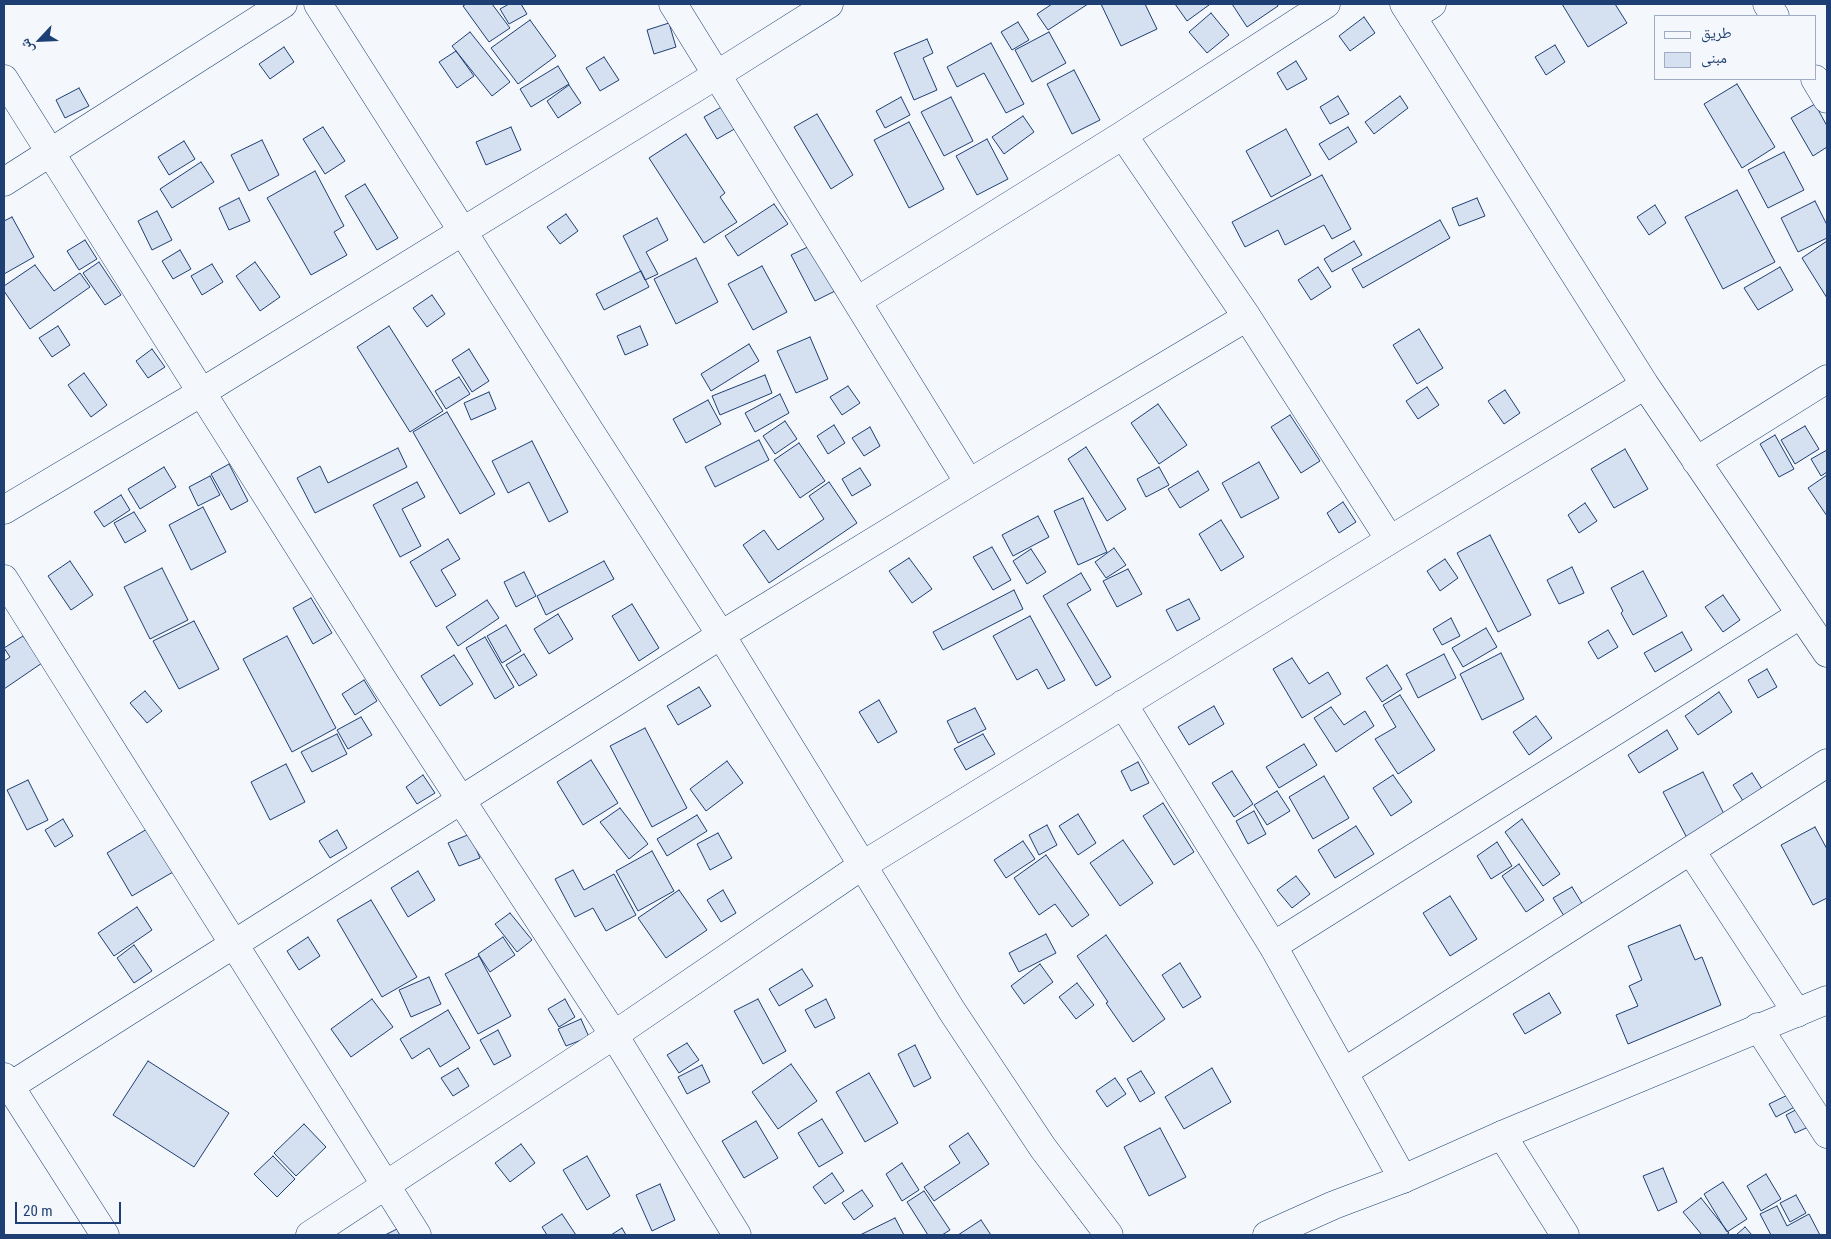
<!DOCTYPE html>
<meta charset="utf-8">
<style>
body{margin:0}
#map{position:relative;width:1831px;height:1239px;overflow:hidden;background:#f4f7fb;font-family:"Roboto Condensed","Noto Naskh Arabic",sans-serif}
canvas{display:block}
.frame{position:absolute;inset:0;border:5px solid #1d3f73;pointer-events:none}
.legend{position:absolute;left:1654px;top:15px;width:162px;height:65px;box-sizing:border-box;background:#f4f7fb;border:1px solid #9eadc5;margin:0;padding:6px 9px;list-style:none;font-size:15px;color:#1d3f73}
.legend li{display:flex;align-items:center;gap:10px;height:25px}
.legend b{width:25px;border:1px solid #9eadc5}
.north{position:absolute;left:15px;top:15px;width:50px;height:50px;-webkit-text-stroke:4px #f4f7fb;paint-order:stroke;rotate:245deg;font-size:14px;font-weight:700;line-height:20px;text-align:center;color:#1d3f73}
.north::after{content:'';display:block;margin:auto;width:18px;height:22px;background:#1d3f73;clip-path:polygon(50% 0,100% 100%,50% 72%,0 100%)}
.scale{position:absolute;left:15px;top:1202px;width:106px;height:22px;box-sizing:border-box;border:2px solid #1d3f73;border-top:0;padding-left:6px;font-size:15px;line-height:18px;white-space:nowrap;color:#1d3f73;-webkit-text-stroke:4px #f4f7fb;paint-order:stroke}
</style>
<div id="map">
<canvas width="1831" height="1239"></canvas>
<div class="frame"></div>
<ul class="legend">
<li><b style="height:6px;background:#f4f7fb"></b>طريق</li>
<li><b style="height:14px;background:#d5e0f0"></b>مبنى</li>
</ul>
<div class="north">ش</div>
<div class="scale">20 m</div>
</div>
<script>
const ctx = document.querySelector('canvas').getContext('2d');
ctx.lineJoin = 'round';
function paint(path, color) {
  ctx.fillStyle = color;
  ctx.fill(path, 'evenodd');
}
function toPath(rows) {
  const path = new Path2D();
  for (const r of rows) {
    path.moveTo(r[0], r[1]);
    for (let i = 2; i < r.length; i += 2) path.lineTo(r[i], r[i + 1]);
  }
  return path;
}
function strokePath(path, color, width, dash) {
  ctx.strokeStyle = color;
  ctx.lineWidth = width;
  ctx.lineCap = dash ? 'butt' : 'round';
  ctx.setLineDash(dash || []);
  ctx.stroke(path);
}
const building = toPath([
 [466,4,492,4,510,28,489,42,463,6,466,4],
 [509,4,521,4,527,14,509,24,500,9,509,4],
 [1052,4,1088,4,1048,30,1037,14,1052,4],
 [1101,4,1145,4,1157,29,1121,46,1101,4],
 [1175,4,1208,4,1209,5,1187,21,1175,4],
 [1232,4,1277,4,1278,6,1247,27,1232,4],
 [1562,4,1615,4,1627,23,1588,47,1562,4],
 [1211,13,1229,35,1207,53,1189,32,1211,13],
 [1364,17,1375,33,1350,51,1339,36,1364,17],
 [530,20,556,56,518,84,491,48,530,20],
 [1018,22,1029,40,1012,50,1001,32,1018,22],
 [669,23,676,47,654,54,647,30,669,23],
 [470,32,510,82,492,96,452,46,470,32],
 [1049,32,1066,63,1032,82,1015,50,1049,32],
 [927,39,933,53,923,58,937,90,914,100,894,53,927,39],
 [991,43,1024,104,1006,113,984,73,957,87,947,67,991,43],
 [1555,45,1565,62,1546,75,1535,57,1555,45],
 [284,47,294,62,270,79,259,64,284,47],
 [456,51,474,76,457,88,439,62,456,51],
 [604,57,619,80,600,91,586,68,604,57],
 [1296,61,1307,79,1287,90,1277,73,1296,61],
 [558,66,569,84,531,107,520,89,558,66],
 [1074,70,1100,120,1072,134,1047,84,1074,70],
 [1737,84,1775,147,1742,168,1704,104,1737,84],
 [569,85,581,103,558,118,547,101,569,85],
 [79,88,89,106,65,118,56,100,79,88],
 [1338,96,1349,114,1330,124,1320,107,1338,96],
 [1400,96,1408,108,1374,134,1365,122,1400,96],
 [901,97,910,115,885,128,876,111,901,97],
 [951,97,973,141,944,156,921,112,951,97],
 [1815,104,1827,126,1827,147,1813,156,1791,118,1815,104],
 [725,105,738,127,717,139,704,117,725,105],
 [817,114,853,175,831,189,794,127,817,114],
 [1023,116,1034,132,1004,154,992,137,1023,116],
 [909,122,944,189,909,208,874,140,909,122],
 [323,127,345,161,325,174,303,139,323,127],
 [511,127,521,150,486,165,476,142,511,127],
 [1348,127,1357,142,1329,160,1319,144,1348,127],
 [1286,129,1311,175,1271,197,1246,151,1286,129],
 [686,134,725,193,720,197,737,222,704,243,649,158,686,134],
 [987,139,1008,179,977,195,956,156,987,139],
 [262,140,279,175,249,191,231,155,262,140],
 [184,141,195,159,169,175,158,157,184,141],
 [1784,152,1804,190,1768,208,1748,170,1784,152],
 [201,162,214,182,172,208,160,189,201,162],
 [315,171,344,226,334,232,347,255,311,275,267,198,315,171],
 [1322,175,1351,229,1332,239,1324,225,1285,245,1278,230,1245,247,1232,222,1322,175],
 [365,184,398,238,377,250,345,196,365,184],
 [1737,190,1775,262,1723,289,1685,217,1737,190],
 [239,198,250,221,229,230,219,208,239,198],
 [1477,198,1485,216,1459,226,1452,208,1477,198],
 [1815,201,1827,225,1827,238,1798,252,1781,218,1815,201],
 [774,204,788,224,738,256,725,236,774,204],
 [1655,205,1666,223,1649,235,1637,217,1655,205],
 [157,211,172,240,152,250,138,221,157,211],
 [566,214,578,231,560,244,547,227,566,214],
 [12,217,34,257,4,274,4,221,12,217],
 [657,218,668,240,646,252,658,274,645,280,623,236,657,218],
 [1440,220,1450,238,1363,288,1352,269,1440,220],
 [85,240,97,259,79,270,67,251,85,240],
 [1354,241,1362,255,1332,272,1324,259,1354,241],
 [1827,241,1827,298,1802,258,1827,241],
 [814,244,837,290,815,301,791,255,814,244],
 [180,250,191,269,173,279,162,261,180,250],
 [696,258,718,302,676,324,654,279,696,258],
 [99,262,121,295,105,305,83,273,99,262],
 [255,262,280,297,260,311,236,276,255,262],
 [212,264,223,282,202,295,191,276,212,264],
 [35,265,54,291,80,273,90,287,30,329,4,291,4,286,35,265],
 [762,266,787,312,753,330,728,284,762,266],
 [1318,267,1331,287,1311,300,1298,280,1318,267],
 [1780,267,1793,290,1758,310,1744,288,1780,267],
 [641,271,649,287,604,310,596,294,641,271],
 [432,295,445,314,427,327,413,308,432,295],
 [58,326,70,345,52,357,39,338,58,326],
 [389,326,443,411,410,432,357,347,389,326],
 [640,326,648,345,625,355,617,336,640,326],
 [1419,329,1443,368,1417,384,1393,345,1419,329],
 [810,337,828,379,796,393,777,351,810,337],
 [749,344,759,361,711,391,701,374,749,344],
 [152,349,165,367,148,378,136,361,152,349],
 [469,349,489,381,472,392,452,360,469,349],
 [84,373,107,405,91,417,68,385,84,373],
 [765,375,772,393,720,415,712,396,765,375],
 [459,377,470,394,446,409,435,391,459,377],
 [848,386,860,403,842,415,830,397,848,386],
 [1427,387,1439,405,1418,419,1406,401,1427,387],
 [1505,390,1520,413,1504,424,1488,401,1505,390],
 [489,392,496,409,471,420,464,403,489,392],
 [780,394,789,413,755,432,745,413,780,394],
 [708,400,721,424,686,443,673,419,708,400],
 [1158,404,1187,445,1159,464,1131,423,1158,404],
 [447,412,495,494,460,514,413,432,447,412],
 [1290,415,1320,461,1301,473,1271,427,1290,415],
 [785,421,797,439,775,454,763,436,785,421],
 [834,425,845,443,828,454,817,436,834,425],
 [1805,426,1819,449,1795,464,1781,440,1805,426],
 [870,427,880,446,864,456,852,438,870,427],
 [1775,435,1794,469,1779,477,1760,444,1775,435],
 [759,440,769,460,715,487,705,467,759,440],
 [532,441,568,512,549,522,529,482,508,493,492,461,532,441],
 [799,443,825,481,800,498,774,460,799,443],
 [1086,447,1126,509,1107,521,1068,459,1086,447],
 [398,448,407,467,315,513,297,478,320,466,328,483,398,448],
 [1625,449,1648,489,1614,508,1591,469,1625,449],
 [1827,450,1827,472,1821,476,1811,459,1827,450],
 [1259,462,1279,498,1241,518,1222,483,1259,462],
 [229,464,248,501,231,510,211,474,229,464],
 [164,467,176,487,140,509,128,489,164,467],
 [1159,467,1169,485,1146,497,1137,479,1159,467],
 [860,468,871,485,852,496,842,479,860,468],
 [1198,471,1209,490,1180,508,1168,489,1198,471],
 [1827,475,1827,516,1808,488,1827,475],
 [210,476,220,495,198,506,189,487,210,476],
 [417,482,425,497,402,509,421,546,400,557,373,505,417,482],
 [829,482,857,523,769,583,743,545,764,530,778,550,824,519,809,496,829,482],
 [121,495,130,510,104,527,94,512,121,495],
 [1083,498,1107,552,1078,565,1054,511,1083,498],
 [1343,502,1356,522,1339,533,1327,513,1343,502],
 [1585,503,1597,521,1579,533,1568,515,1585,503],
 [203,507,226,552,191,570,169,525,203,507],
 [134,512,146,531,125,543,114,523,134,512],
 [1038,516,1049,537,1013,556,1002,535,1038,516],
 [1221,520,1244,557,1221,571,1199,534,1221,520],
 [1490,535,1531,615,1498,632,1457,553,1490,535],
 [448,539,460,559,441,570,456,595,436,607,410,562,448,539],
 [992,547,1011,580,993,590,973,557,992,547],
 [1114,548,1126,565,1106,578,1095,562,1114,548],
 [1031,549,1046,572,1027,584,1013,561,1031,549],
 [909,558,932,589,912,603,889,571,909,558],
 [1445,559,1458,578,1440,591,1427,571,1445,559],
 [70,561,93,595,71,610,48,576,70,561],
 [604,561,614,579,546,615,537,596,604,561],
 [1572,567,1584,593,1559,604,1547,580,1572,567],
 [162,568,188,620,150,639,124,587,162,568],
 [1128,569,1142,594,1117,607,1103,581,1128,569],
 [1643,571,1667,616,1633,635,1621,613,1623,611,1611,588,1643,571],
 [524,572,536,596,516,607,504,582,524,572],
 [1081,573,1091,590,1067,604,1111,677,1096,686,1043,596,1081,573],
 [1014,590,1023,609,943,650,933,632,1014,590],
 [1723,595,1740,620,1723,632,1705,607,1723,595],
 [311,598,332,633,313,644,293,608,311,598],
 [1189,599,1200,619,1177,631,1166,610,1189,599],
 [487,600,499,618,458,646,446,627,487,600],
 [632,604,659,648,639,661,612,616,632,604],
 [558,614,573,639,549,654,534,629,558,614],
 [1030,616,1065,680,1048,689,1037,669,1017,680,993,636,1030,616],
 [1451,618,1460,636,1442,645,1433,629,1451,618],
 [194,621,219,669,179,689,153,641,194,621],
 [506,625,521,651,502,663,487,636,506,625],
 [1486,628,1497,647,1463,667,1452,648,1486,628],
 [1608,630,1618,647,1598,659,1588,642,1608,630],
 [1682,632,1692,650,1655,672,1644,653,1682,632],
 [23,636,42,663,4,689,4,661,10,657,4,648,23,636],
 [287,636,336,728,292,752,243,659,287,636],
 [485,637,514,687,495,699,466,648,485,637],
 [1501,653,1524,699,1482,720,1460,674,1501,653],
 [524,654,537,675,519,686,506,665,524,654],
 [1444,654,1456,678,1418,698,1406,674,1444,654],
 [454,655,473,684,440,706,421,676,454,655],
 [1292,658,1309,684,1328,672,1341,694,1302,718,1273,669,1292,658],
 [1387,665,1402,689,1382,702,1366,678,1387,665],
 [1767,669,1777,687,1758,698,1748,680,1767,669],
 [364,680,377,701,355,715,342,694,364,680],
 [699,687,711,706,678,725,667,706,699,687],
 [145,691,162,711,147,723,130,703,145,691],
 [1719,692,1732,712,1698,735,1685,716,1719,692],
 [1400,695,1435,750,1398,774,1375,739,1396,727,1383,705,1400,695],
 [879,700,897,732,878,743,859,712,879,700],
 [1214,706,1224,724,1189,745,1178,727,1214,706],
 [1331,707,1344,725,1365,711,1374,726,1336,752,1314,718,1331,707],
 [975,708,986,729,958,743,947,721,975,708],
 [1536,716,1552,738,1529,755,1513,732,1536,716],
 [361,717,372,735,348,749,337,730,361,717],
 [645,728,687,808,652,827,610,746,645,728],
 [1667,730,1678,749,1639,773,1628,755,1667,730],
 [337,734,347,754,312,772,301,752,337,734],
 [983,734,995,754,966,770,954,749,983,734],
 [1304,744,1317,765,1279,788,1266,767,1304,744],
 [591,760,618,803,583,825,557,782,591,760],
 [727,761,743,783,706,811,690,789,727,761],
 [1138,762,1149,783,1131,791,1121,771,1138,762],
 [286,764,305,802,270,820,251,782,286,764],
 [1232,771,1253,804,1234,817,1212,783,1232,771],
 [1703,772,1726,818,1687,838,1663,792,1703,772],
 [1752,773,1764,792,1745,804,1733,785,1752,773],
 [423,775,435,793,417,804,406,787,423,775],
 [1393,775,1412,802,1391,816,1373,788,1393,775],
 [1324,776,1349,818,1313,839,1289,797,1324,776],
 [28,780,48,820,27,830,7,790,28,780],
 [1277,791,1290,811,1267,825,1254,805,1277,791],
 [1163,803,1194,852,1174,865,1143,816,1163,803],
 [620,808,648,844,629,859,600,822,620,808],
 [1254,811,1266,834,1248,844,1236,821,1254,811],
 [1078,814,1096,843,1078,855,1059,826,1078,814],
 [697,815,707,831,667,856,657,839,697,815],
 [63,819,73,836,55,847,45,830,63,819],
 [1522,819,1560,874,1543,886,1505,832,1522,819],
 [1047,825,1057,845,1039,855,1029,835,1047,825],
 [1356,826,1374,854,1335,878,1318,850,1356,826],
 [1815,827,1827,849,1827,898,1813,905,1781,845,1815,827],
 [147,829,173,872,132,896,107,853,147,829],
 [337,830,347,848,330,858,319,841,337,830],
 [718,833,732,858,710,870,697,844,718,833],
 [470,834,480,858,459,866,448,843,470,834],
 [1123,840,1153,883,1120,906,1090,863,1123,840],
 [1023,841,1035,859,1006,878,994,860,1023,841],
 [1497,842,1512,866,1491,879,1477,856,1497,842],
 [652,851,674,891,638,911,616,871,652,851],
 [1046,855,1089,915,1072,927,1055,904,1039,915,1014,878,1046,855],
 [1519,864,1544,900,1526,912,1502,876,1519,864],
 [573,870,584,890,614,874,636,915,606,931,593,908,575,917,555,879,573,870],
 [418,871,435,900,408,917,391,888,418,871],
 [1296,876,1310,894,1292,908,1277,890,1296,876],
 [1572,887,1583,905,1564,916,1553,898,1572,887],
 [679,890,707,930,666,958,638,918,679,890],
 [723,890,736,913,721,922,707,900,723,890],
 [1450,896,1477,939,1450,956,1423,913,1450,896],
 [371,900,417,977,382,997,337,920,371,900],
 [137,907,152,930,114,956,98,933,137,907],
 [510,913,532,940,517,952,495,924,510,913],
 [1680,925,1695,960,1702,957,1721,1005,1628,1044,1616,1015,1638,1006,1629,986,1642,980,1628,946,1680,925],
 [1046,934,1056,953,1019,972,1009,953,1046,934],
 [1106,935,1165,1019,1133,1042,1106,1003,1108,1002,1077,956,1106,935],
 [308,937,320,956,299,970,287,951,308,937],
 [503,937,515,955,490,972,478,954,503,937],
 [134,945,152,971,134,983,117,958,134,945],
 [479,956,511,1016,478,1034,445,974,479,956],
 [1180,963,1201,997,1183,1008,1162,975,1180,963],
 [1040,964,1053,982,1024,1004,1011,986,1040,964],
 [802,969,813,986,779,1006,769,989,802,969],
 [429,977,441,1004,411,1017,399,990,429,977],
 [1077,983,1094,1005,1076,1019,1059,997,1077,983],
 [1549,993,1561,1013,1525,1034,1513,1014,1549,993],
 [372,999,393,1027,351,1057,331,1029,372,999],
 [565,999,575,1017,559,1027,548,1009,565,999],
 [758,999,786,1051,763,1064,734,1011,758,999],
 [826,999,835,1018,815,1028,805,1010,826,999],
 [448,1010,470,1048,440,1067,429,1048,412,1059,400,1039,448,1010],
 [581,1019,589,1037,566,1046,558,1029,581,1019],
 [498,1030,511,1056,494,1065,480,1040,498,1030],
 [687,1043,699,1060,679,1073,667,1055,687,1043],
 [915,1045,931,1078,914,1087,898,1054,915,1045],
 [148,1061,229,1113,194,1167,113,1115,148,1061],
 [791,1064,817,1101,778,1129,752,1092,791,1064],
 [702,1065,710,1082,687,1094,678,1077,702,1065],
 [458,1068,469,1086,453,1096,441,1078,458,1068],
 [1212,1068,1231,1102,1184,1129,1165,1097,1212,1068],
 [1141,1071,1155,1093,1140,1102,1127,1079,1141,1071],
 [869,1073,898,1123,865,1142,836,1092,869,1073],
 [1115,1078,1126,1094,1107,1107,1096,1091,1115,1078],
 [1798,1090,1804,1102,1776,1117,1769,1104,1798,1090],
 [1805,1105,1815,1124,1795,1133,1786,1115,1805,1105],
 [822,1119,843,1153,819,1167,798,1133,822,1119],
 [756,1121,778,1158,744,1178,722,1141,756,1121],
 [304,1124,326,1147,296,1176,274,1153,304,1124],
 [1160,1128,1186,1177,1149,1196,1124,1147,1160,1128],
 [968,1133,989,1164,934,1201,924,1187,960,1163,949,1146,968,1133],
 [521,1144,535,1163,510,1182,495,1163,521,1144],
 [273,1156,295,1179,277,1197,254,1174,273,1156],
 [587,1156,610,1196,587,1210,563,1170,587,1156],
 [902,1163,919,1190,902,1201,886,1174,902,1163],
 [1663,1168,1677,1202,1658,1211,1643,1176,1663,1168],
 [832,1173,844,1191,825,1204,813,1187,832,1173],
 [1766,1174,1781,1199,1761,1211,1747,1186,1766,1174],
 [1723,1182,1747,1219,1727,1232,1704,1194,1723,1182],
 [660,1184,675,1220,652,1231,636,1195,660,1184],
 [862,1190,873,1206,854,1220,842,1203,862,1190],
 [924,1191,950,1230,942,1235,928,1235,907,1202,924,1191],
 [1796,1195,1806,1213,1790,1222,1780,1203,1796,1195],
 [1701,1198,1729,1233,1726,1235,1702,1235,1683,1212,1701,1198],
 [1777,1206,1787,1226,1809,1214,1820,1235,1771,1235,1760,1214,1777,1206],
 [562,1214,576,1235,547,1235,542,1227,562,1214],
 [895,1218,904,1235,860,1235,895,1218],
 [981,1220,991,1235,958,1235,981,1220],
 [1745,1227,1752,1235,1736,1235,1745,1227],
 [622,1228,626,1235,611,1235,622,1228],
 [397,1229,400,1235,385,1235,397,1229]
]);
paint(building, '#d5e0f0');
strokePath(building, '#1d3f73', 1);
const street = toPath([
 [673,4,969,483],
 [1404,4,1645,385,1827,653],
 [1767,4,1775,16],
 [1412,17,1432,4],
 [4,79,386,685,614,1035,737,1235],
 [1815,79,1827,99],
 [1123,135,1247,317,1390,540],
 [4,182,283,4],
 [857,301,1123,135,1326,4],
 [1696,461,1827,379],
 [4,510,202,392,718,74,829,4],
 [4,579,417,1235],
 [1123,704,1273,946,1403,1179],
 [1691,851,1797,1013],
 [1273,946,1800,615],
 [1758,1027,1827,1134],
 [1344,1072,1827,763],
 [4,1077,105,1235],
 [4,1090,721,635,969,483,1247,317],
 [1502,1135,1565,1235],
 [310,1235,614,1035,863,865,1390,540,1645,385]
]);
const secondary = toPath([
 [1267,1235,1334,1205,1403,1179,1502,1135,1827,1000]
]);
const primary = toPath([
 [318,4,591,433,721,635,952,1011,1043,1148,1109,1235]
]);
strokePath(street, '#1d3f73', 29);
strokePath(secondary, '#1d3f73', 29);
strokePath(primary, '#1d3f73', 29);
strokePath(street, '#f4f7fb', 28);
strokePath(secondary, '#f4f7fb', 28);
strokePath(primary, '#f4f7fb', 28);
</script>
